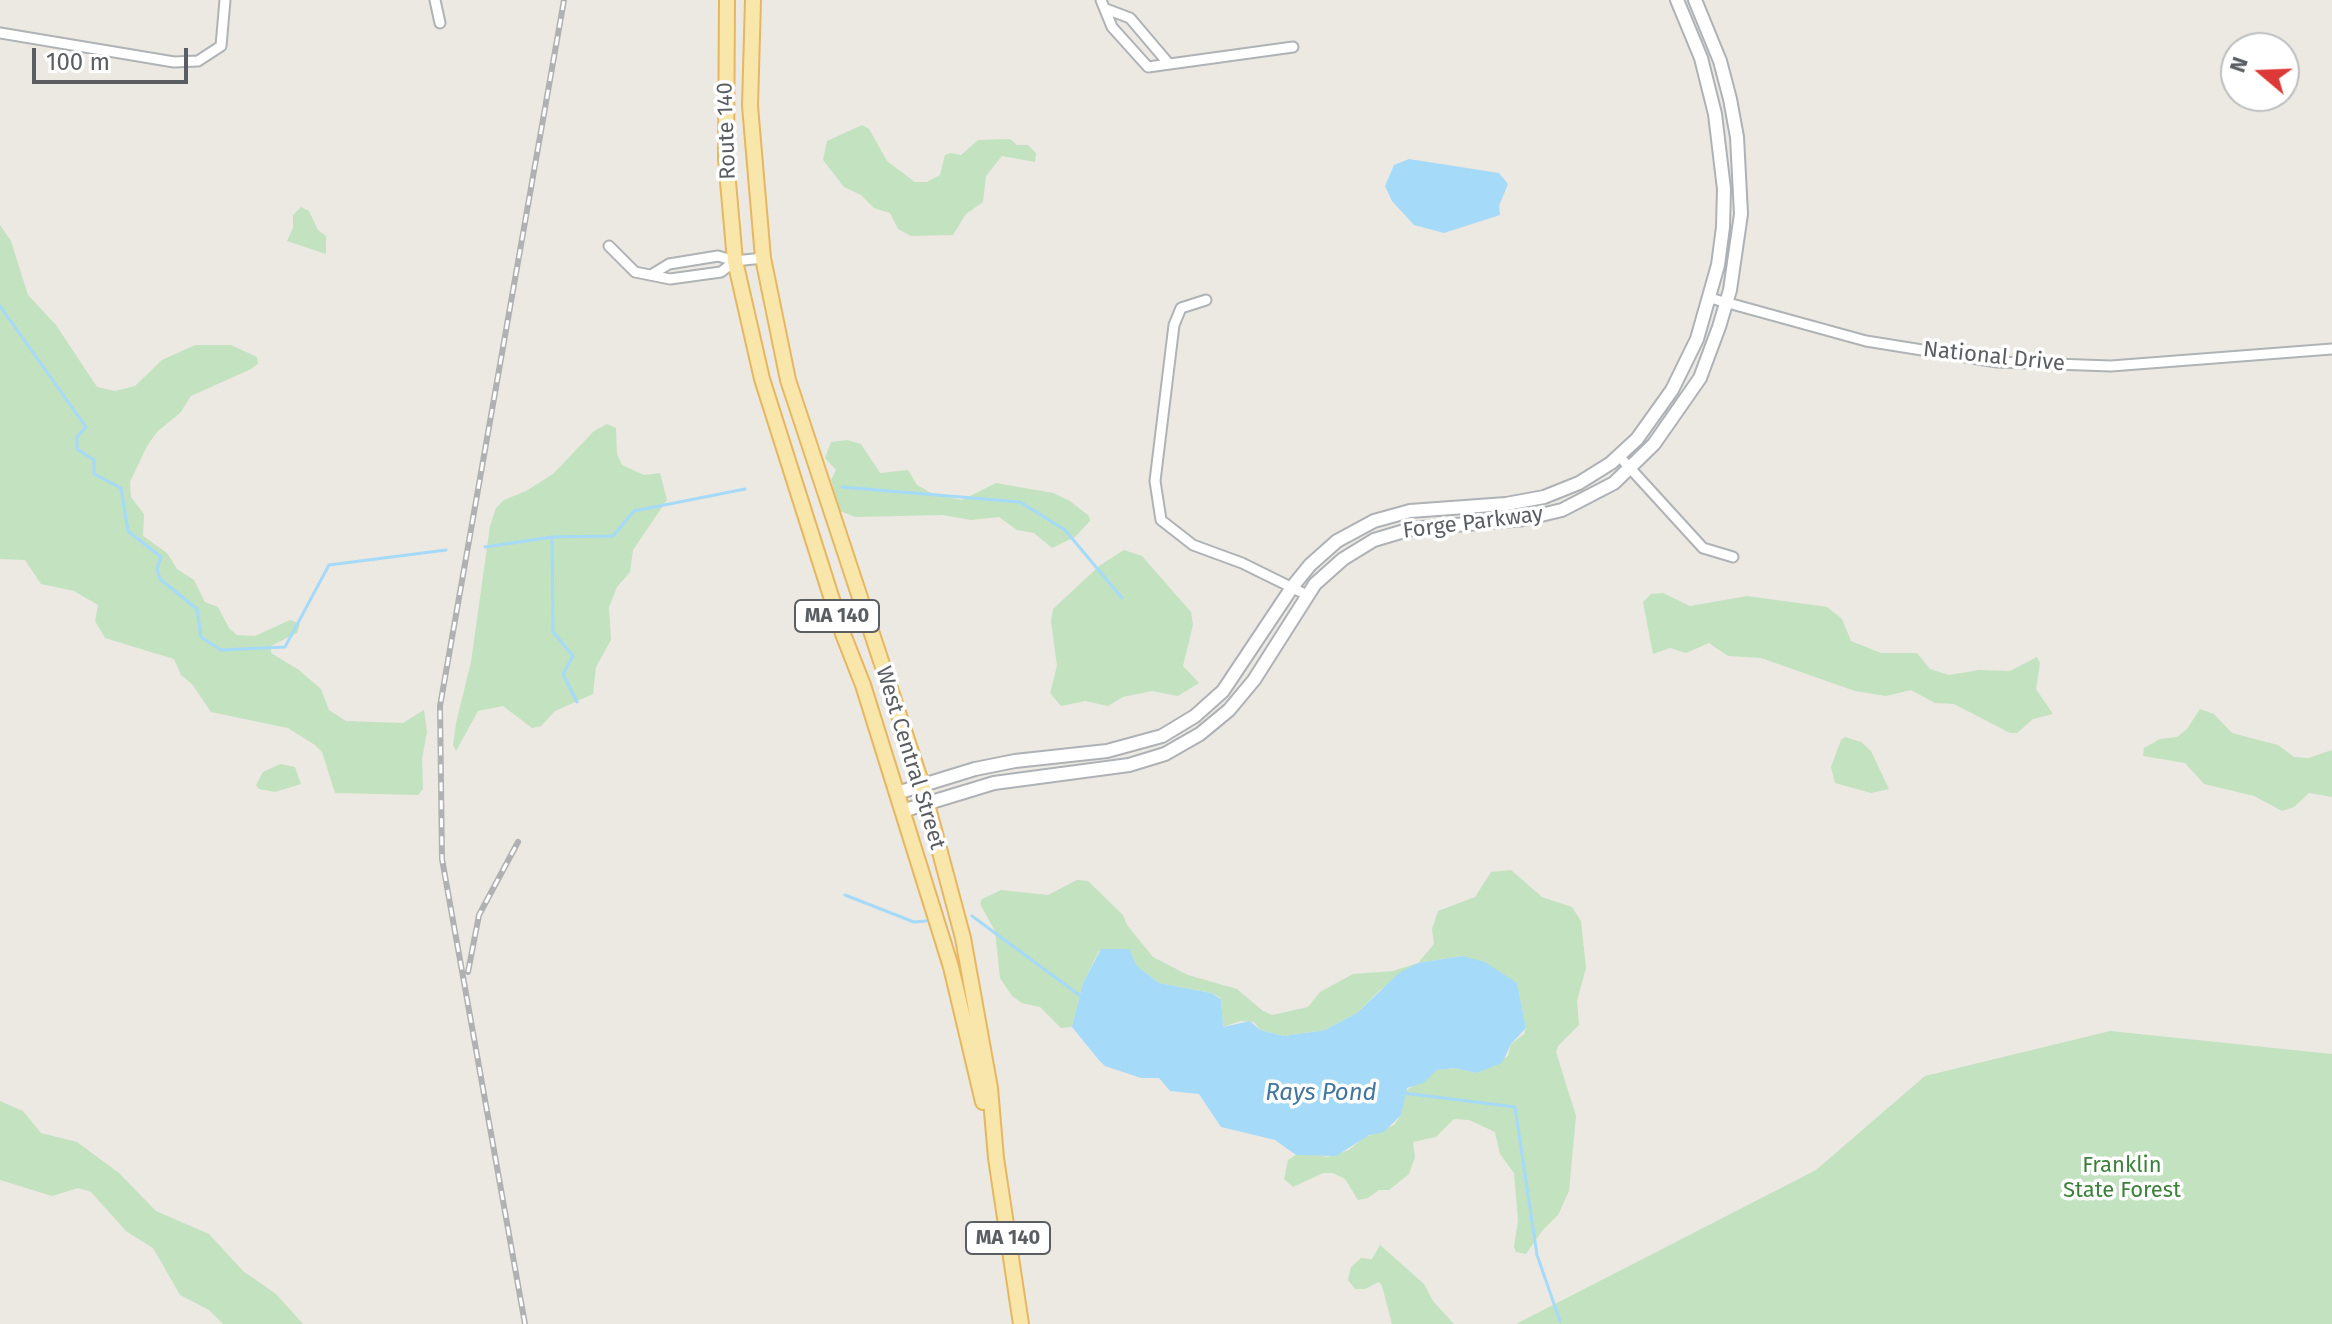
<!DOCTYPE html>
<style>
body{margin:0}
#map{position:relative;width:2332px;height:1324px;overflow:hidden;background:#ece9e2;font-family:"Fira Sans",sans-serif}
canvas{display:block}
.north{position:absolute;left:2220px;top:32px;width:80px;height:80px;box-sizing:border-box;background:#fff;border:2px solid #bdbfc0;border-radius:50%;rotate:289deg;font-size:22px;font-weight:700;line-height:32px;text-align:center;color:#5a5e62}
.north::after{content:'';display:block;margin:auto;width:28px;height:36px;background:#dc3938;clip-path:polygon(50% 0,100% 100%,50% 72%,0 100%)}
.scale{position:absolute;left:32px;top:48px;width:156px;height:36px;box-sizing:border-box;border:4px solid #5a5e62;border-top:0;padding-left:10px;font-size:24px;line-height:28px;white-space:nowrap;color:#5a5e62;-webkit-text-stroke:6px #fff;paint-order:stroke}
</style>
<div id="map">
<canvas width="2332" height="1324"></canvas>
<div class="north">N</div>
<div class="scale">100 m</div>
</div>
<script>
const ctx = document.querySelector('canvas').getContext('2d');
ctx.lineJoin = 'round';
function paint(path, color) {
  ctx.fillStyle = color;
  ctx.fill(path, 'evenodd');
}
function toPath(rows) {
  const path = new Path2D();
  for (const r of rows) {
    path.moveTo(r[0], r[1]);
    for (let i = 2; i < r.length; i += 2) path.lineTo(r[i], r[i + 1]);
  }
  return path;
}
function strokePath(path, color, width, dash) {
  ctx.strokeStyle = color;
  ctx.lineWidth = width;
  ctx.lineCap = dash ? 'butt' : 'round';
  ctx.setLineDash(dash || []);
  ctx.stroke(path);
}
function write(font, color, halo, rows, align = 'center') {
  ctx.font = font + ' "Fira Sans",sans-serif';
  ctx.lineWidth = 7;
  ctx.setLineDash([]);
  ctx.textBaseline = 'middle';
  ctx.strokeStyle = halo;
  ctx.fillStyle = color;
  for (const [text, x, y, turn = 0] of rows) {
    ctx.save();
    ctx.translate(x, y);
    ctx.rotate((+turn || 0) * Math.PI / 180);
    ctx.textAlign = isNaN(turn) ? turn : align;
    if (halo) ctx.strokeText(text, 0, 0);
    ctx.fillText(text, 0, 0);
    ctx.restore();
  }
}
paint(toPath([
 [862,125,869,129,887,161,915,182,927,182,940,175,945,155,951,153,961,155,978,140,1010,139,1017,145,1028,145,1036,153,1035,162,1002,156,986,176,983,202,966,214,953,235,911,236,898,229,890,213,874,208,861,195,844,187,823,160,827,141],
 [301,207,309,211,318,230,326,236,326,254,287,241,293,228,293,215],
 [0,225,11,241,28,295,56,325,97,387,115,391,135,386,162,360,195,345,231,345,257,357,258,364,251,369,191,396,180,413,157,432,147,446,130,482,131,497,144,514,143,536,167,553,177,569,194,580,205,602,218,607,229,628,237,635,255,636,290,620,300,624,297,633,271,646,271,653,299,670,321,689,329,710,346,721,403,723,424,710,427,732,422,759,423,789,418,795,335,793,322,752,315,745,288,728,211,712,192,684,181,675,174,659,105,638,95,621,98,605,74,591,41,584,25,560,0,559],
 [607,424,616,428,617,454,622,465,644,475,660,473,667,500,633,550,630,572,617,587,609,607,611,640,596,667,593,694,555,711,541,726,532,728,503,706,478,711,456,751,453,745,456,723,471,662,490,526,496,508,504,500,526,491,553,474,594,431],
 [847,440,861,444,880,473,908,470,917,485,935,495,962,500,996,483,1053,493,1070,501,1089,516,1090,521,1075,537,1052,548,1034,533,1017,530,999,517,971,520,943,515,855,517,840,511,831,480,836,470,825,458,831,442],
 [1124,550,1142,556,1191,612,1193,625,1183,666,1199,683,1178,696,1152,691,1123,697,1108,706,1085,701,1061,706,1050,693,1057,666,1051,621,1053,609,1099,566],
 [1663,593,1690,606,1747,596,1827,607,1842,619,1851,641,1881,653,1917,653,1930,669,1949,675,1979,670,2010,671,2037,657,2040,663,2036,689,2053,714,2033,719,2017,733,2010,733,1954,704,1935,703,1911,690,1886,696,1855,691,1761,658,1728,656,1709,643,1686,653,1670,648,1653,654,1643,602,1651,594],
 [2200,709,2214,714,2232,733,2278,745,2294,757,2309,758,2332,750,2332,797,2309,793,2294,807,2282,811,2254,796,2204,784,2185,763,2143,756,2144,748,2160,739,2177,737,2187,729],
 [1845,737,1861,742,1871,751,1889,789,1871,793,1835,783,1831,767,1841,740],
 [280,764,295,767,301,784,275,792,259,789,256,785,263,772],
 [1511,870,1542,897,1572,907,1581,921,1586,968,1577,1001,1579,1025,1558,1046,1556,1052,1576,1116,1569,1191,1558,1215,1542,1231,1526,1254,1516,1252,1514,1247,1518,1220,1514,1173,1500,1154,1495,1132,1469,1120,1454,1119,1436,1137,1413,1142,1415,1157,1409,1174,1389,1190,1379,1190,1368,1198,1358,1200,1345,1179,1333,1173,1323,1173,1293,1187,1284,1179,1288,1160,1296,1155,1309,1153,1327,1157,1349,1150,1363,1138,1394,1125,1401,1115,1404,1092,1437,1070,1455,1068,1476,1073,1508,1056,1511,1044,1524,1034,1526,1028,1517,983,1462,956,1418,963,1380,990,1357,1013,1325,1030,1284,1036,1260,1030,1254,1022,1240,1021,1223,1027,1221,998,1211,993,1159,983,1137,966,1131,954,1099,951,1083,983,1072,1027,1061,1028,1040,1007,1022,1003,1012,996,1000,978,995,931,980,904,982,899,1001,890,1048,895,1077,880,1088,881,1123,915,1127,925,1153,957,1188,975,1237,989,1263,1011,1272,1015,1308,1007,1320,992,1353,974,1393,971,1418,963,1434,944,1432,929,1438,911,1475,897,1491,872],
 [2110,1031,2332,1054,2332,1324,1516,1324,1816,1170,1925,1076],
 [0,1101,23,1111,41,1133,77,1142,119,1173,156,1211,209,1234,243,1271,276,1294,303,1324,223,1324,209,1310,180,1295,153,1248,126,1231,91,1192,78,1188,52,1196,0,1180],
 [1380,1245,1424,1284,1433,1301,1454,1324,1392,1324,1382,1286,1379,1282,1365,1289,1355,1289,1348,1280,1351,1267,1361,1258,1372,1259]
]), '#c2e2c0');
paint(toPath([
 [1409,159,1499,173,1508,184,1499,206,1500,215,1444,233,1414,225,1392,201,1385,186,1394,165],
 [1101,949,1129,949,1137,966,1159,983,1211,993,1221,999,1223,1027,1250,1021,1260,1030,1284,1036,1325,1030,1357,1013,1399,973,1418,963,1462,956,1485,962,1517,983,1526,1028,1511,1044,1502,1063,1476,1073,1455,1068,1437,1070,1423,1083,1407,1088,1401,1115,1384,1132,1369,1135,1336,1156,1296,1155,1275,1140,1221,1127,1199,1094,1170,1091,1159,1078,1141,1078,1105,1066,1098,1059,1072,1027,1083,983]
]), '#a5daf8');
strokePath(toPath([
 [0,306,86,427,77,437,77,449,94,460,94,474,121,488,128,531,161,557,157,569,160,579,197,609,201,637,221,650,285,647,329,565,446,550],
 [842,487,1020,502,1065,530,1122,598],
 [552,539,553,632,573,656,563,674,577,702],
 [485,547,552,537,613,536,634,511,745,489],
 [845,895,914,922,926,921],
 [972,916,1082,997],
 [1403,1093,1515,1107,1537,1255,1560,1321]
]), '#a5daf8', 3);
const street = toPath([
 [435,0,440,23],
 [1101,0,1112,27,1148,67,1293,47],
 [1106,9,1130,18,1169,64],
 [0,33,174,62,198,61,221,46,225,0],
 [609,246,635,272,670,279,721,272,735,261],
 [651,275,669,264,718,256,735,261,763,258],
 [1710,298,1866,341,1997,362,2111,366,2332,349],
 [1206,300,1181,308,1174,325,1155,481,1161,520,1193,545,1242,563,1307,595],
 [1619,456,1703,548,1733,557]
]);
const secondary = toPath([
 [897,793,975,769,1015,761,1107,751,1162,736,1195,716,1223,691,1293,586,1310,565,1337,541,1374,521,1410,511,1506,504,1544,497,1579,483,1611,463,1637,439,1672,390,1697,339,1718,265,1723,227,1724,189,1715,114,1701,58,1677,0],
 [902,811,994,783,1129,765,1165,754,1200,734,1229,710,1254,680,1315,584,1343,559,1374,540,1411,529,1524,519,1562,510,1614,483,1654,444,1700,378,1719,327,1730,290,1741,214,1737,137,1730,99,1720,61,1695,0]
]);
const primary = toPath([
 [727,0,726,159,735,261,762,379,843,634,863,685,951,967,983,1102],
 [753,0,750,106,763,258,788,380,922,785,963,938,990,1088,996,1158,1021,1324]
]);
strokePath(street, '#afb3b6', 13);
strokePath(secondary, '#aeb2b6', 16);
strokePath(primary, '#e6b761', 18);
strokePath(street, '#fff', 9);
strokePath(secondary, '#fff', 12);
strokePath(primary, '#f9e6aa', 14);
const rail = toPath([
 [468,972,479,915,518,842],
 [525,1324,442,859,440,706,564,0]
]);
strokePath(rail, '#b0b1b2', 6);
strokePath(rail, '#fff', 3, [9]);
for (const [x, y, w] of [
 [837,616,84],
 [1008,1238,84]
]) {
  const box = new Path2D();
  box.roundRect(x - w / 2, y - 16, w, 32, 6);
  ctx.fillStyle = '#fff';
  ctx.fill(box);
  strokePath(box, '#5a5e62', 2);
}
write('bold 20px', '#5a5e62', null, [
 ["MA 140",837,616],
 ["MA 140",1008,1238]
]);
write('22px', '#5a5e62', '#fff', [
 ["Route 140",727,131,-92],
 ["National Drive",1994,357,6],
 ["Forge Parkway",1473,523,-7],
 ["West Central Street",910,758,73]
]);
write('22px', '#3c803b', '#fff', [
 ["Franklin",2122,1166],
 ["State Forest",2122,1191]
]);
write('italic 24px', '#4276a0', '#fff', [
 ["Rays Pond",1321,1093]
]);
</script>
